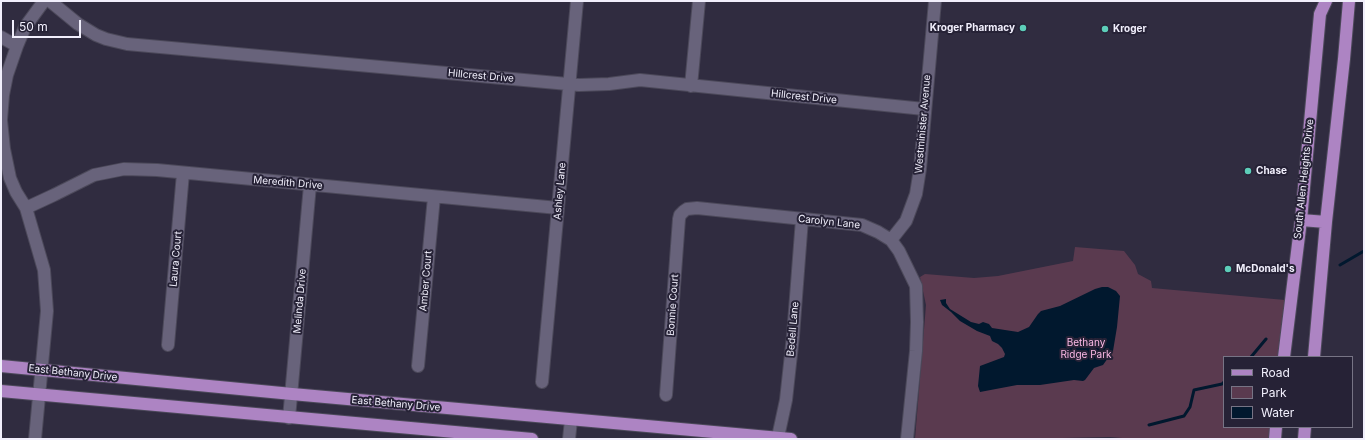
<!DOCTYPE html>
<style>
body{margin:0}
#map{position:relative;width:1365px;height:440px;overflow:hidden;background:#302c40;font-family:Inter,sans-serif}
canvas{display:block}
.frame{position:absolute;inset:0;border:2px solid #f1effc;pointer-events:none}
.legend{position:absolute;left:1223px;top:356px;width:130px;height:72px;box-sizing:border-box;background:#262236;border:1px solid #777485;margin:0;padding:5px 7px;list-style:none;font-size:12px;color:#f1effc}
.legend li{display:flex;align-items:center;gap:8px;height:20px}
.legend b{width:20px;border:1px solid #777485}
.scale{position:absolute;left:12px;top:20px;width:69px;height:18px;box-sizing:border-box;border:2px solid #f1effc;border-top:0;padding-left:5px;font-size:12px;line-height:14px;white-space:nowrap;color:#f1effc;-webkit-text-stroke:3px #262236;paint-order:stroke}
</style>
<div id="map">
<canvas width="1365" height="440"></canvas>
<div class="frame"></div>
<ul class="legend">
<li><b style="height:5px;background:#ad84c3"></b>Road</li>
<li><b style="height:11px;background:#5a3a4f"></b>Park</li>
<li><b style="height:11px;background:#01182e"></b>Water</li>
</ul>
<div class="scale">50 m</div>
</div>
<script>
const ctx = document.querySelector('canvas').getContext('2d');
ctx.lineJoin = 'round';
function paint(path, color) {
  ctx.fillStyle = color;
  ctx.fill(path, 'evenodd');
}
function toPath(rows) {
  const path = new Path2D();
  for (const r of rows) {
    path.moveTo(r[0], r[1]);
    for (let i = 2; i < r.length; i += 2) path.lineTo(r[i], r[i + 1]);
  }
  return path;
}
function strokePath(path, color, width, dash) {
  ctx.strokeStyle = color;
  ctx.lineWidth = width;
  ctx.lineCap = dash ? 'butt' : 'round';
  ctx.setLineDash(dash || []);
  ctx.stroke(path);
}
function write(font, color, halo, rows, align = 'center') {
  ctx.font = font + ' Inter,sans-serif';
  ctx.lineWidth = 4;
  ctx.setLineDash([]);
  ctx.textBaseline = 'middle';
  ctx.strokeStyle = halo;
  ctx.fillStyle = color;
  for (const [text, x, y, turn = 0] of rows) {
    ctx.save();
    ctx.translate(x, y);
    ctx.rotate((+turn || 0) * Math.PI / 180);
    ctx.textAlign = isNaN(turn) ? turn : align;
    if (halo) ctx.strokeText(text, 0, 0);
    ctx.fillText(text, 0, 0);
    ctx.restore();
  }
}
paint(toPath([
 [1075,247,1124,251,1135,265,1138,274,1151,281,1152,288,1285,300,1278,357,1224,357,1224,427,1270,427,1269,439,1134,439,1110,437,1063,438,1053,439,915,439,926,305,920,277,925,274,974,278,998,276,1073,261]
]), '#5a3a4f');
paint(toPath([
 [1102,287,1108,287,1116,291,1120,296,1117,327,1113,351,1103,365,1094,368,1085,380,1083,381,1074,380,1040,385,1017,385,980,392,978,386,980,366,1004,357,1005,354,1002,348,998,344,992,341,990,336,977,331,960,321,951,312,942,305,940,300,946,299,946,303,950,309,971,322,979,324,983,322,989,324,992,328,1018,332,1029,327,1038,314,1041,311,1060,306,1095,289]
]), '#01182e');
strokePath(toPath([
 [1340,265,1364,251],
 [1251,357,1266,339],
 [1149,425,1184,416,1190,407,1194,390,1222,384,1224,382]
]), '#01182e', 3);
const minor = toPath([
 [50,1,78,24,96,35,106,39,127,44,579,85,609,84,640,80,924,109],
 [1,37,17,46],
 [691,86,699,1],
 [26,208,54,195,94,175,124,169,157,170,558,208],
 [891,240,906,221,916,194,920,169,935,1],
 [168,345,183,173],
 [418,366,434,197],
 [542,382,577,1],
 [666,395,679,219,680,215,684,211,687,209,697,208,862,225,878,232,891,240,899,251,916,286,917,322,916,351,907,439],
 [289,418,310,185],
 [778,437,786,400,793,336,802,219],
 [35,439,47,311,44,270,26,208,16,192,10,178,4,149,1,120,3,95,7,75,17,46,25,27,44,1],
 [569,439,571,420]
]);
const major = toPath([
 [1301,220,1326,222],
 [1284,357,1301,220,1320,14,1326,1],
 [1314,357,1326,222,1344,59,1349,1],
 [1,366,292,394,791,439],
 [1,391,532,439],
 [1275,439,1276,427],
 [1304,439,1305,427]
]);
strokePath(minor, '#4c495a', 14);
strokePath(major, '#4c495a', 14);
strokePath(minor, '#68637b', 12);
strokePath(major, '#ad84c3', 12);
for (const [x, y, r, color] of [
 [1023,28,4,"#5dceb9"],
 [1105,29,4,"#5dceb9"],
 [1248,171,4,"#5dceb9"],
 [1228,269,4,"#5dceb9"]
]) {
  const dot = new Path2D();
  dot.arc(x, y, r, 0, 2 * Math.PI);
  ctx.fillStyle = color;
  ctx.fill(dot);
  strokePath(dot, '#262236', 1.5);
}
write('bold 10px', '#f1effc', '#262236', [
 ["Kroger Pharmacy",1015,28,"right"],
 ["Kroger",1113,29],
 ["Chase",1256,171],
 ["McDonald's",1236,269]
], 'left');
write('10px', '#f1effc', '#262236', [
 ["Hillcrest Drive",481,76,5],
 ["Hillcrest Drive",804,97,6],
 ["Westminister Avenue",923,124,-85],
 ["South Allen Heights Drive",1304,179,-84],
 ["Meredith Drive",288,183,5],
 ["Ashley Lane",560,191,-85],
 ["Carolyn Lane",829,222,6],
 ["Laura Court",176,259,-85],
 ["Amber Court",426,281,-85],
 ["Melinda Drive",300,301,-85],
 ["Bonnie Court",673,305,-86],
 ["Bedell Lane",793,329,-85],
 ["East Bethany Drive",73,373,6],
 ["East Bethany Drive",396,404,5]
]);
write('10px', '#fbb8e5', '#262236', [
 ["Bethany",1086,343],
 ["Ridge Park",1086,355]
]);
</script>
